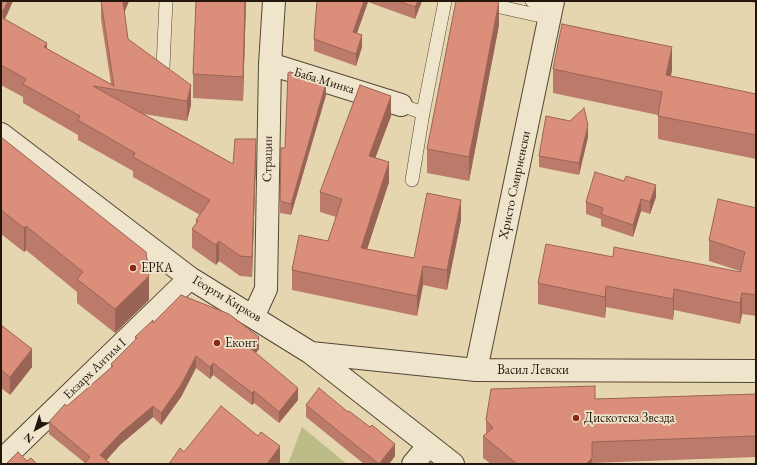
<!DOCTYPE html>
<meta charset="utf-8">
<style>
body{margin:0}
#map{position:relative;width:757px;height:465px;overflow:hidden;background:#e6d6b0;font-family:"EB Garamond",serif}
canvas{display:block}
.frame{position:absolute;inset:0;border:2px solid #24160b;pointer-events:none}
.north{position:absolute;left:16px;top:409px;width:40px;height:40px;-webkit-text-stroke:3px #efe4cc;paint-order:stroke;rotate:219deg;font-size:11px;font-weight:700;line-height:16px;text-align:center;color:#24160b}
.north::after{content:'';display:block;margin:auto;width:14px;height:18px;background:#24160b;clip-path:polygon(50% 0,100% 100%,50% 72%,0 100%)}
</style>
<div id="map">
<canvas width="757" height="465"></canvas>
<div class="frame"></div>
<div class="north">N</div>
</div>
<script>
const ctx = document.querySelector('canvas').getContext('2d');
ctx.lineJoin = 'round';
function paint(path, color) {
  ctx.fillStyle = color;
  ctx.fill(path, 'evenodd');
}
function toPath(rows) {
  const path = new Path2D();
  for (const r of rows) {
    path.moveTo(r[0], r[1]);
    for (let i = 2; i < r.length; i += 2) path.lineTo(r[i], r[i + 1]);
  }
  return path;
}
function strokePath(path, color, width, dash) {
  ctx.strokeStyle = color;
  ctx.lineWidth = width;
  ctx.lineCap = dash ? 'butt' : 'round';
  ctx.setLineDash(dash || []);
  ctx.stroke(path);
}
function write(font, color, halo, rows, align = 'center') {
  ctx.font = font + ' "EB Garamond",serif';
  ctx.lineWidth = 3.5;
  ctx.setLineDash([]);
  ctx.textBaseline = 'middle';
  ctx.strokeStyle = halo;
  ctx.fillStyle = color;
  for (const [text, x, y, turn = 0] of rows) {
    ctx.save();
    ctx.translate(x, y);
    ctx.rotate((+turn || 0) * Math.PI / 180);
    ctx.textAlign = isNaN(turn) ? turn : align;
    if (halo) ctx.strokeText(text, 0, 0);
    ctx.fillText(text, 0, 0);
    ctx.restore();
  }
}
paint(toPath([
 [302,427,347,464,288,464]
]), '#bbbc87');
const lane = toPath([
 [473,1,550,18],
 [532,1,552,5],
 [163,67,166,1],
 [401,105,423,113,445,1],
 [412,180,423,113]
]);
const street = toPath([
 [270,64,401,105],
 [1,134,190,278,311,353,453,464],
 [254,315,266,289,270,64,274,1],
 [311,353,476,370,756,371],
 [476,370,553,1],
 [1,461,190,278],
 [413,464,429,445]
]);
strokePath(lane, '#544634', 14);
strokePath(street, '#544634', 24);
strokePath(lane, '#efe4cc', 13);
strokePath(street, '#efe4cc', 22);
paint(toPath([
 [1,1,13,1,5,19,47,49,111,84,101,19,101,1,129,1,124,13,128,39,191,105,187,121,144,114,233,164,256,159,252,277,240,276,219,261,216,265,192,248,192,229,196,224,196,220,200,215,133,177,133,171,78,140,78,135,23,103,23,97,1,85],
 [196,1,246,1,243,101,193,98,193,74],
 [317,1,422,1,415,19,368,2,357,33,362,47,356,66,314,51,314,39],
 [746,1,756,1,756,3],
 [499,25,469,181,427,173,427,149],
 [553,69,672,70,671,76,756,94,756,159,658,139,658,115,553,93],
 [326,95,291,215,280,213,281,148,285,148],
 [391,116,375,158,389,182,367,249,414,258,461,220,447,290,423,285,417,316,292,290,292,270,328,241,336,217,320,212,320,192],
 [1,137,149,300,115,333,77,303,77,292,26,250,24,252,1,234],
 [588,137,579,175,539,167,539,156],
 [656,197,650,214,641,211,633,237,601,226,601,219,586,214,586,202],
 [756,208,756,316,742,314,740,324,674,310,673,320,606,307,605,318,538,304,538,283,613,257,740,272,740,271,709,261,709,240],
 [153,323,259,349,256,353,298,400,279,423,254,403,252,405,213,375,210,379,196,368,181,397,161,425,153,417,121,444,85,463,49,434,49,422,67,406,111,368,111,364,135,340,135,337],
 [1,325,32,367,10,395,1,388],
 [756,394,756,457,592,463,592,464,491,464,483,458,483,436,486,434,486,420,595,399],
 [306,405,395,456,389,464,364,464,306,417]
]), '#bc7b6a');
paint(toPath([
 [8,1,13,1,3,23,3,11],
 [122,1,129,1,122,18],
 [245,1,246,1,243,101,243,77],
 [364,1,368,1,368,2,353,44,353,32],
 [418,1,422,1,415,19,415,7],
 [499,1,499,25,469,181,469,157],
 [362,35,362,47,356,66,356,54],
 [47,43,47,62,44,47],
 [672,47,672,70,666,99,666,75],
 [326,83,326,95,291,215,291,204],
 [191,85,191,105,187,121,187,101],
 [391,96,391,116,369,175,369,156],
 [588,125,588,137,579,175,579,163],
 [256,139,256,159,252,277,252,257],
 [389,162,389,182,361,268,361,248],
 [656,185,656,197,650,214,650,202],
 [641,199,641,211,633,237,633,225],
 [461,200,461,220,447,290,447,270],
 [26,226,26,250,24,252,24,228],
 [219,241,219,261,216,265,216,245],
 [423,266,423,285,417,316,417,296],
 [149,276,149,300,115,333,115,309],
 [606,286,606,307,605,318,605,297],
 [674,289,674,310,673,320,673,299],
 [742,293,742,314,740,324,740,303],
 [259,337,259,349,250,360,250,348],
 [32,349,32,367,10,395,10,377],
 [196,356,196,368,181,397,161,425,161,413],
 [213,363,213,375,210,379,210,367],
 [298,388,298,400,279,423,279,412],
 [254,391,254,403,252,405,252,393],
 [153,406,153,417,121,444,103,464,100,455,121,433],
 [395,444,395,456,389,464,379,464],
 [280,446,280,464,267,464],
 [592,458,592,464,586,464]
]), '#996456');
const building = toPath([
 [1,1,8,1,3,11,1,10,1,1],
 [101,1,123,1,128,39,191,85,187,101,93,86,233,164,235,139,256,139,252,257,240,256,219,241,216,245,192,229,198,221,196,220,210,200,133,157,135,153,78,120,80,116,23,84,26,79,1,65,1,17,47,43,44,47,114,86,101,1],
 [196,1,245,1,243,77,193,74,196,1],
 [317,1,364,1,353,32,362,35,356,54,314,39,317,1],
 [398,1,418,1,415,7,398,1],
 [456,1,499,1,469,157,427,149,456,1],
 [562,24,672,47,666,75,756,94,756,135,658,116,662,92,553,69,562,24],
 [290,72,326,83,291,204,280,201,281,148,285,148,288,73,290,72],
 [360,85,391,96,369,156,389,162,361,248,414,258,427,193,461,200,447,270,423,266,417,296,292,270,299,235,328,241,342,199,320,192,360,85],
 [584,108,588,125,579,163,539,156,546,116,570,121,584,108],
 [1,137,146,252,149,276,115,309,77,279,83,272,26,226,24,228,1,210,1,137],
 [595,172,624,181,626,176,656,185,650,202,641,199,633,225,601,214,603,208,586,202,595,172],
 [718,199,756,208,756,295,742,293,740,303,674,289,673,299,606,286,605,297,538,283,546,244,613,257,614,247,740,272,745,252,709,240,718,199],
 [181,295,229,314,259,337,250,348,298,388,279,412,254,391,252,393,213,363,210,367,196,356,181,385,161,413,153,406,121,433,100,455,111,464,84,464,90,457,49,422,65,404,67,406,113,366,111,364,137,338,135,337,153,320,153,323,181,295],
 [1,325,32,349,10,377,1,370,1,325],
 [595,386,595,399,756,394,756,436,592,442,592,458,586,464,517,464,483,436,493,428,486,420,491,389,595,386],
 [319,388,348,412,349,411,370,427,372,425,395,444,379,464,306,405,319,388],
 [221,406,258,436,261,432,280,446,267,464,169,464,180,448,184,452,221,406],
 [18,452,27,461,31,458,37,464,6,464,18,452]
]);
paint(building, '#db8f7b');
strokePath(building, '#996456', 1);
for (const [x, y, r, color] of [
 [133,268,4,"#8f2418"],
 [217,343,4,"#8f2418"],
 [576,418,4,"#8f2418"]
]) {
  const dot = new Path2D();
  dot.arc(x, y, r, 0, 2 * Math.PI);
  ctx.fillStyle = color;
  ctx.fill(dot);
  strokePath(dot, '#efe4cc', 1.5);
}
write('13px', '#24160b', '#efe4cc', [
 ["Баба Минка",324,81,17],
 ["Страцин",268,159,-89],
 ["Христо Смирненски",515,185,-78],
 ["Георги Кирков",227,299,31],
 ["Екзарх Антим I",95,369,-44],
 ["Васил Левски",533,370]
]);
write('13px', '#24160b', '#efe4cc', [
 ["ЕРКА",141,268],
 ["Еконт",225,343],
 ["Дискотека Звезда",584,418]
], 'left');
</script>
